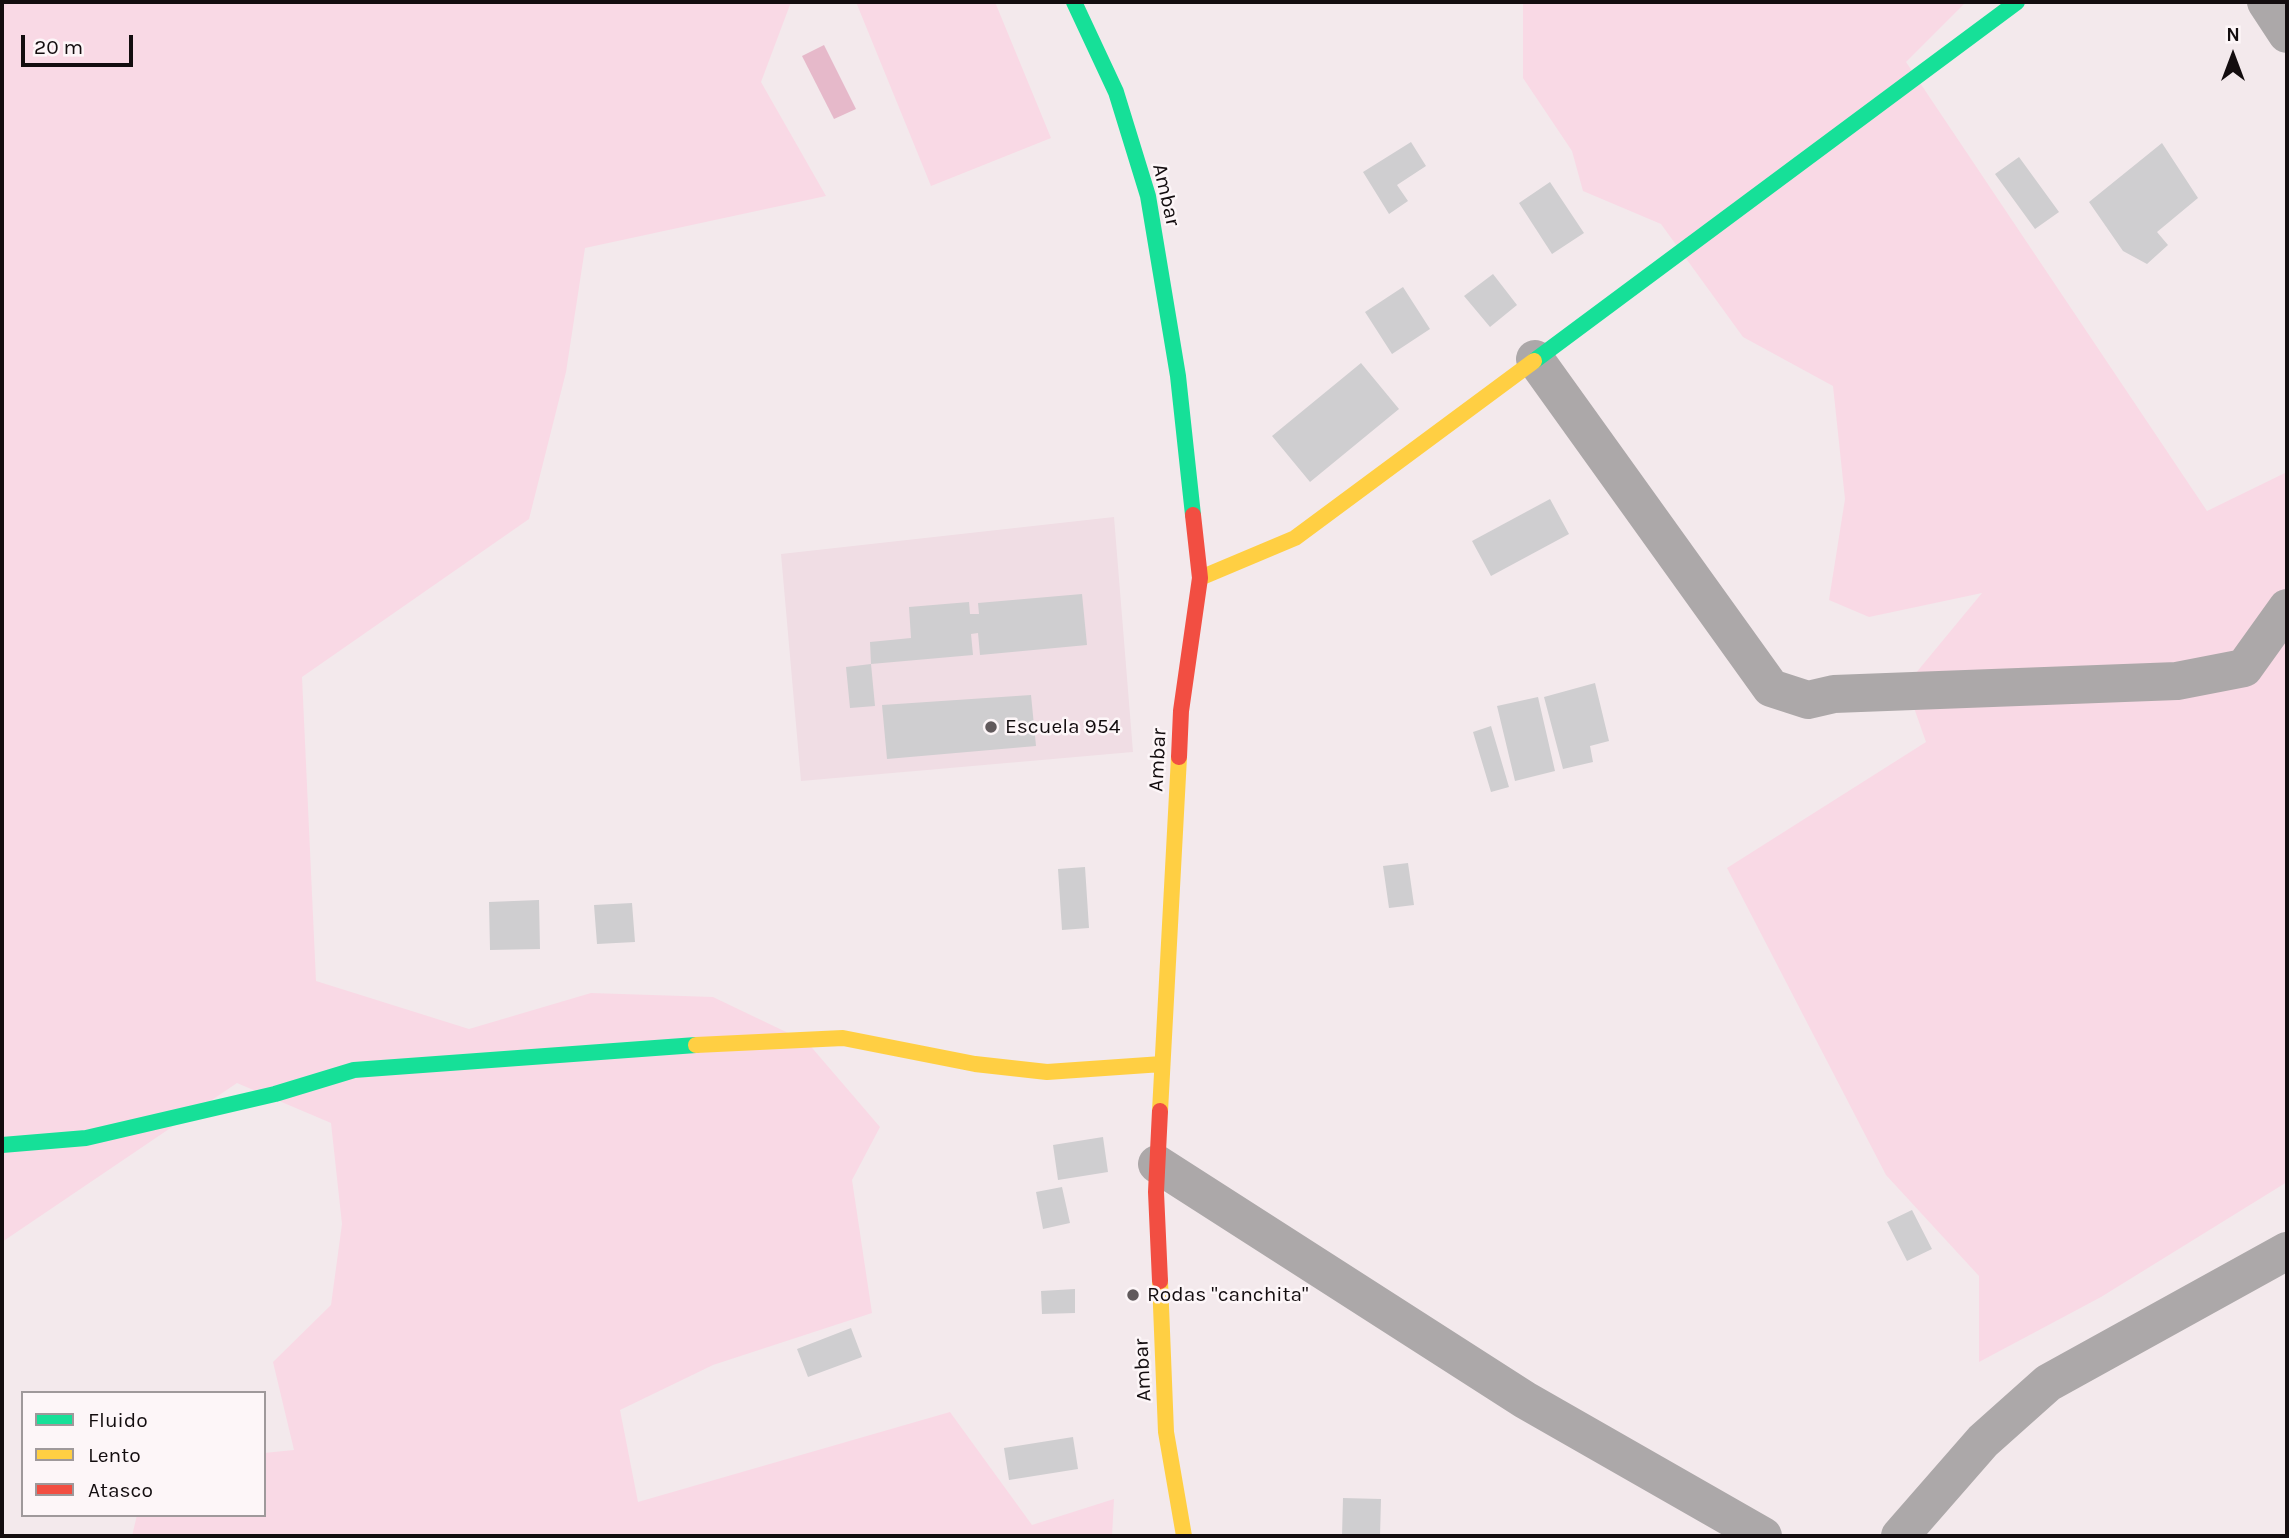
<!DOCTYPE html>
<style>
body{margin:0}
#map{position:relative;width:2289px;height:1538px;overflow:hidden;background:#f3e9ec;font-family:Karla,sans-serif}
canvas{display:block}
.frame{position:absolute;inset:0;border:4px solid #130d0f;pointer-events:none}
.legend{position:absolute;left:21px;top:1391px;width:245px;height:126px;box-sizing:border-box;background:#fdf6f8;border:2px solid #9f999b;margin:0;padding:9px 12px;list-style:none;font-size:21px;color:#130d0f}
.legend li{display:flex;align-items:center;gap:14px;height:35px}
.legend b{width:35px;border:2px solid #9f999b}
.north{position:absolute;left:2198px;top:21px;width:70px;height:70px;-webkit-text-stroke:5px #fdf6f8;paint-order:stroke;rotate:0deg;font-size:19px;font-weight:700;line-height:28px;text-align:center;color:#130d0f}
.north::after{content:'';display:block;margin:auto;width:24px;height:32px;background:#130d0f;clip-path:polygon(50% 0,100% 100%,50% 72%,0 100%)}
.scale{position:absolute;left:21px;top:35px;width:112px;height:32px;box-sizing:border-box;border:4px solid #130d0f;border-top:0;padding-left:9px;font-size:21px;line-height:24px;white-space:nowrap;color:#130d0f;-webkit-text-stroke:5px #fdf6f8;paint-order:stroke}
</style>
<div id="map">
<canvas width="2289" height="1538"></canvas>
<div class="frame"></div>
<ul class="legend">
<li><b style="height:9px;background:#16e098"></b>Fluido</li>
<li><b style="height:9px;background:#ffcf43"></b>Lento</li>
<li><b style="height:9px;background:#f24e42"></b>Atasco</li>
</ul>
<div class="north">N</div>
<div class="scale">20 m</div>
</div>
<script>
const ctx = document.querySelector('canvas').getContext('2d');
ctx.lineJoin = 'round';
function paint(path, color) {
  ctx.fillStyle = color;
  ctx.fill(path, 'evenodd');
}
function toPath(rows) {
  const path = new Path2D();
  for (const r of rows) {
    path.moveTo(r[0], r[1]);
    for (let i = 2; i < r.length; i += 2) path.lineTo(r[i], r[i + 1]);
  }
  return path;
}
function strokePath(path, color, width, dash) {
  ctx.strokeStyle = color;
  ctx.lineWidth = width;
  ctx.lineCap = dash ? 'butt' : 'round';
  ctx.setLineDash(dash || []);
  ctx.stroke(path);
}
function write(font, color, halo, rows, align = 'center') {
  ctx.font = font + ' Karla,sans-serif';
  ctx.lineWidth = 5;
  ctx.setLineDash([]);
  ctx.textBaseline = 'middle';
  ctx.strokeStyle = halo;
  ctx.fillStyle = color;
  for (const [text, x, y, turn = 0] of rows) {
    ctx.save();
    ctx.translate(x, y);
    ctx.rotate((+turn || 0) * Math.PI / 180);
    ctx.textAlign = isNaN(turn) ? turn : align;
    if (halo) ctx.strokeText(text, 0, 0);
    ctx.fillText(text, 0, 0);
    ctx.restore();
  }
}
paint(toPath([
 [1114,517,1133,752,801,781,781,554]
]), '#f0dde4');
paint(toPath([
 [2,2,791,2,761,82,826,196,585,248,566,372,529,519,302,677,316,981,469,1029,591,993,713,997,807,1042,880,1127,852,1180,872,1313,713,1365,620,1410,638,1502,950,1412,1032,1525,1114,1499,1112,1536,132,1536,137,1515,264,1515,264,1453,294,1450,273,1362,331,1305,342,1224,331,1123,237,1083,2,1242],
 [856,2,995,2,1051,138,931,186],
 [1523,2,1966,2,1906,62,2207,511,2287,472,2287,1182,2101,1297,1979,1362,1979,1276,1886,1175,1727,868,1926,742,1906,685,1982,593,1869,617,1829,600,1845,499,1833,386,1743,337,1661,224,1583,191,1572,151,1523,78]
]), '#f9d9e5');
paint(toPath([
 [824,45,856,109,834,119,802,56]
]), '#e6b9ca');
paint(toPath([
 [1411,142,1426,166,1397,185,1408,201,1389,214,1363,172],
 [2162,143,2198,198,2157,232,2168,245,2147,264,2123,251,2089,202],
 [2019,157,2059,212,2035,229,1995,174],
 [1550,182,1584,233,1552,254,1519,203],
 [1493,274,1517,305,1490,327,1464,296],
 [1403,287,1430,329,1392,354,1365,312],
 [1361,363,1399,409,1310,482,1272,436],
 [1550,499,1569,534,1491,576,1472,541],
 [1082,594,1087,645,980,655,978,633,971,634,973,655,871,664,870,642,911,638,909,607,969,602,970,614,979,614,978,603],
 [871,664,875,706,850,708,846,667],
 [1595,683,1609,741,1590,746,1593,762,1563,769,1544,697],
 [1031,695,1036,746,887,759,882,705],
 [1538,697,1555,771,1515,781,1497,706],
 [1491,726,1509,787,1491,792,1473,732],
 [1408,863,1414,905,1389,908,1383,866],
 [1085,867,1089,928,1062,930,1058,869],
 [539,900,540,949,490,950,489,902],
 [632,903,635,942,597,944,594,905],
 [1103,1137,1108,1172,1058,1180,1053,1145],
 [1062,1187,1070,1223,1043,1229,1036,1192],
 [1912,1210,1932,1249,1907,1261,1887,1222],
 [1075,1289,1075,1313,1042,1314,1041,1291],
 [851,1328,862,1357,808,1377,797,1349],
 [1073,1437,1078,1469,1009,1480,1004,1448],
 [1343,1498,1381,1499,1380,1536,1342,1536]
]), '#cfced0');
strokePath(toPath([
 [2266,2,2287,34],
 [1535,359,1771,688,1808,700,1834,694,2177,681,2244,668,2287,608],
 [1157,1164,1525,1400,1763,1536],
 [1900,1536,1983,1441,2048,1383,2287,1251]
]), '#aca8a9', 38);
strokePath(toPath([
 [1074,2,1116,92,1148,196,1178,376,1193,515],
 [1534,361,2017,2],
 [2,1145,86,1138,275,1094,354,1070,696,1045]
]), '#16e098', 16);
strokePath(toPath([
 [1200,578,1295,538,1534,361],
 [696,1045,843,1038,975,1064,1047,1072,1162,1064],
 [1160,1111,1179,757],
 [1160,1281,1166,1432,1184,1536]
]), '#ffcf43', 16);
strokePath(toPath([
 [1179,757,1181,711,1200,578,1193,515],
 [1160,1281,1156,1192,1160,1111]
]), '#f24e42', 16);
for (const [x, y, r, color] of [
 [991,727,7,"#615a5c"],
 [1133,1295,7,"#615a5c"]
]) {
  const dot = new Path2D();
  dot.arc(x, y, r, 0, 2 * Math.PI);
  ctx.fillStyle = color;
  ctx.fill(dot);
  strokePath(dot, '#fdf6f8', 2.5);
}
write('21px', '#130d0f', '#fdf6f8', [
 ["Ambar",1166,195,77],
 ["Ambar",1158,760,-87],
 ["Ambar",1143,1370,-93]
]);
write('21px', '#130d0f', '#fdf6f8', [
 ["Escuela 954",1005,727],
 ["Rodas \"canchita\"",1147,1295]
], 'left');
</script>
